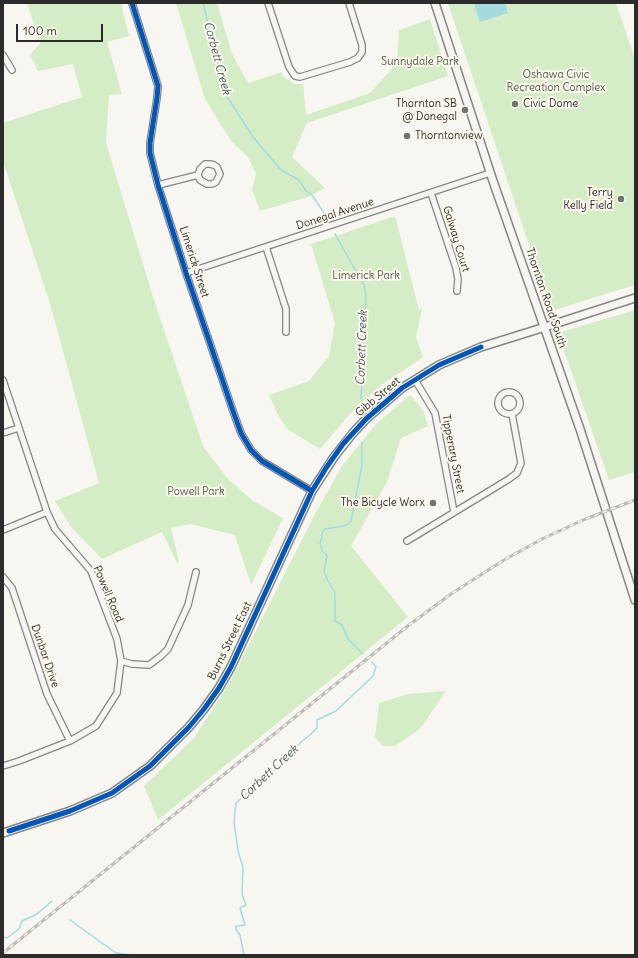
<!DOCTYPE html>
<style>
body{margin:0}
#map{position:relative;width:638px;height:958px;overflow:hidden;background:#f8f6f0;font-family:Delius,sans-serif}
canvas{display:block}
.frame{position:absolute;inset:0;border:4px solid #2b2b2b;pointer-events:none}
.scale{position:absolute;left:16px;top:24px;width:87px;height:18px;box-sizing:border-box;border:2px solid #2b2b2b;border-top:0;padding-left:5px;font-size:12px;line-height:14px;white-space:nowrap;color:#2b2b2b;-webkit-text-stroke:3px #fbf7ec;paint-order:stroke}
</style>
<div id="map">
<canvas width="638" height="958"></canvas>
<div class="frame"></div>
<div class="scale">100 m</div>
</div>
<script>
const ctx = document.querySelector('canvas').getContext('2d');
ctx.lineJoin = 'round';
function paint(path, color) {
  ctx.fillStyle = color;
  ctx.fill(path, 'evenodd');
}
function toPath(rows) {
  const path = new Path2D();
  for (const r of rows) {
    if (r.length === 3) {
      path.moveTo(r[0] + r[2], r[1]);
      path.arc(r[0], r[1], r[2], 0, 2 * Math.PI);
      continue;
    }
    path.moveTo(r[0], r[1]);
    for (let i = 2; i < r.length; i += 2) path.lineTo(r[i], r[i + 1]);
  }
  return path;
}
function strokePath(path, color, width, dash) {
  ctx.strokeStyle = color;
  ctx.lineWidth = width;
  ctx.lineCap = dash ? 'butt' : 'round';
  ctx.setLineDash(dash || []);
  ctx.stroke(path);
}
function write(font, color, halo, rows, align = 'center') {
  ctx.font = font + ' Delius,sans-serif';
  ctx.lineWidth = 4;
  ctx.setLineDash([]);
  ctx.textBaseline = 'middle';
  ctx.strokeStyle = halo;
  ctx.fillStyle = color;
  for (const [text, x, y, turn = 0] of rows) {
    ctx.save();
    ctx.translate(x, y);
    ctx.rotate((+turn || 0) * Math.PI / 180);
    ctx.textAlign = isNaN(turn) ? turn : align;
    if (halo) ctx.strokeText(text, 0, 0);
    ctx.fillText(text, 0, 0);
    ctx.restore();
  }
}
paint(toPath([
 [27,3,121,3,129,36,107,42,122,94,109,95,106,143,153,297,203,446,227,478,253,501,283,518,251,585,235,535,190,524,171,528,179,562,177,563,162,532,102,559,71,527,55,501,99,483,51,307,3,161,3,123,82,97,73,64,38,71,30,55,40,43],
 [176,3,217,3,232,54,248,83,282,72,283,76,290,81,294,84,303,84,306,115,370,93,397,63,399,30,430,19,448,76,307,123,292,157,325,188,308,197,260,211,252,189,256,174,248,157,231,141,205,99],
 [448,3,616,3,635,59,635,285,551,311],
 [395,216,419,310,422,308,416,337,423,357,380,386,367,398,351,413,320,449,287,429,278,415,269,395,309,381,329,356,335,323,311,244],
 [635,310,635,472,609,480,558,333],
 [410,395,423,410,428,426,401,438,387,482,351,546,408,617,158,820,144,786,194,738,231,680,316,512,342,466,376,424],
 [446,691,420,729,395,746,383,746,375,737,379,703,408,694]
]), '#d5edc6');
paint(toPath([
 [478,3,505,3,508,13,480,22,474,4]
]), '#a3dbdf');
strokePath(toPath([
 [203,3,226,95,253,137,281,170,299,180,306,191,312,195,328,219],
 [335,234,364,285,366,297,361,399],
 [362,442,362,465,351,521,348,524,343,526,325,529,322,533,322,537,320,543,322,551,325,553,327,556,324,571,327,579,335,593,335,621,342,625,348,639,363,654],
 [70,920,116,953,132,955],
 [3,937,7,938,19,929,22,921,37,914,52,901],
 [244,955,240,935,236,929,236,926,245,925,240,908,246,905,242,894,243,867,238,851,234,822,236,803,273,771,301,742,311,734,317,728,317,720,336,711,373,676,376,667,372,662]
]), '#a3dbdf', 1.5);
const minor = toPath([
 [132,3,158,86,157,98,150,143,150,153,158,185,186,273,234,414,241,433,251,450,262,461,312,491],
 [268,3,289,67,295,76,300,77,350,62,358,58,362,52,362,45,349,3],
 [3,55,12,70],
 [158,185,198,175,200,169,205,164,210,164,214,165,217,167,220,174,216,182,212,184,207,184,200,180,198,175],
 [431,193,456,268,458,279,457,291],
 [266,247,286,309,286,332],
 [186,273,490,173],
 [3,380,47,512,55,529,91,571,117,639,121,661,117,693,96,726,70,741,19,761,3,766],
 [415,380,435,413,454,512],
 [509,403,11],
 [3,433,19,428],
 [3,530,47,512],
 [407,541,509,479,517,473,521,463,512,414],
 [3,577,12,588,47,694,70,741],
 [121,661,132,664,149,665,161,656,168,649,188,605,196,572]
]);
const tertiary = toPath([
 [3,833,70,811,112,793,150,766,189,727,204,709,219,688,231,667,312,491,334,457,353,433,366,419,402,388,439,365,481,347,545,327]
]);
const secondary = toPath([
 [435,3,493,181,580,429,635,600],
 [545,327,635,298]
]);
strokePath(minor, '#878684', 8);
strokePath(tertiary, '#878684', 10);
strokePath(secondary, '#878684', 10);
strokePath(minor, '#f6f5f1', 5.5);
strokePath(tertiary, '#f6f5f1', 7);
strokePath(secondary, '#f6f5f1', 7);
const rail = toPath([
 [3,953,409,625,451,594,504,560,542,539,583,520,635,500]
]);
strokePath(rail, '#bcbab8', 3);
strokePath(rail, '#fbf7ec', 1.5, [4.5]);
strokePath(toPath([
 [132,3,158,86,157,98,150,143,150,153,158,185,186,273,234,414,241,433,251,450,262,461,312,491],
 [9,831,70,811,112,793,150,766,189,727,204,709,219,688,231,667,312,491,326,468,343,444,366,419,402,388,439,365,481,347]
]), '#0057b8', 5);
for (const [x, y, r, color] of [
 [515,104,4,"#737270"],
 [465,110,4,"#737270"],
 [407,136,4,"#737270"],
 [621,199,4,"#737270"],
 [433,503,4,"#737270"]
]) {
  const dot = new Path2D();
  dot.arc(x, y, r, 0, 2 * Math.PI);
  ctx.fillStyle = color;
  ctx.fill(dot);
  strokePath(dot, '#fbf7ec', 1.5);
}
write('11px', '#4e5a49', '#fbf7ec', [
 ["Sunnydale Park",420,62],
 ["Oshawa Civic",556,75],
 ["Recreation Complex",556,88],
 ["Limerick Park",366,276],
 ["Powell Park",196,492]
]);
write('11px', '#2b2b2b', '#fbf7ec', [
 ["Thornton SB",457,104],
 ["@ Donegal",457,117],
 ["Civic Dome",523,104,"left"],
 ["Thorntonview",415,136,"left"],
 ["Terry",613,193],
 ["Kelly Field",613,206],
 ["The Bicycle Worx",425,503]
], 'right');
write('11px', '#2b2b2b', '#fbf7ec', [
 ["Donegal Avenue",335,214,-18],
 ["Galway Court",456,239,73],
 ["Limerick Street",194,262,72],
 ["Thornton Road South",546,298,71],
 ["Gibb Street",378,397,-40],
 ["Tipperary Street",453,454,79],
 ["Powell Road",108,594,67],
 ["Burns Street East",230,641,-64],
 ["Dunbar Drive",45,656,71]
]);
write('italic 12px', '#445c5f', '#fbf7ec', [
 ["Corbett Creek",217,58,75],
 ["Corbett Creek",362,348,-88],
 ["Corbett Creek",269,773,-43]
]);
</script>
